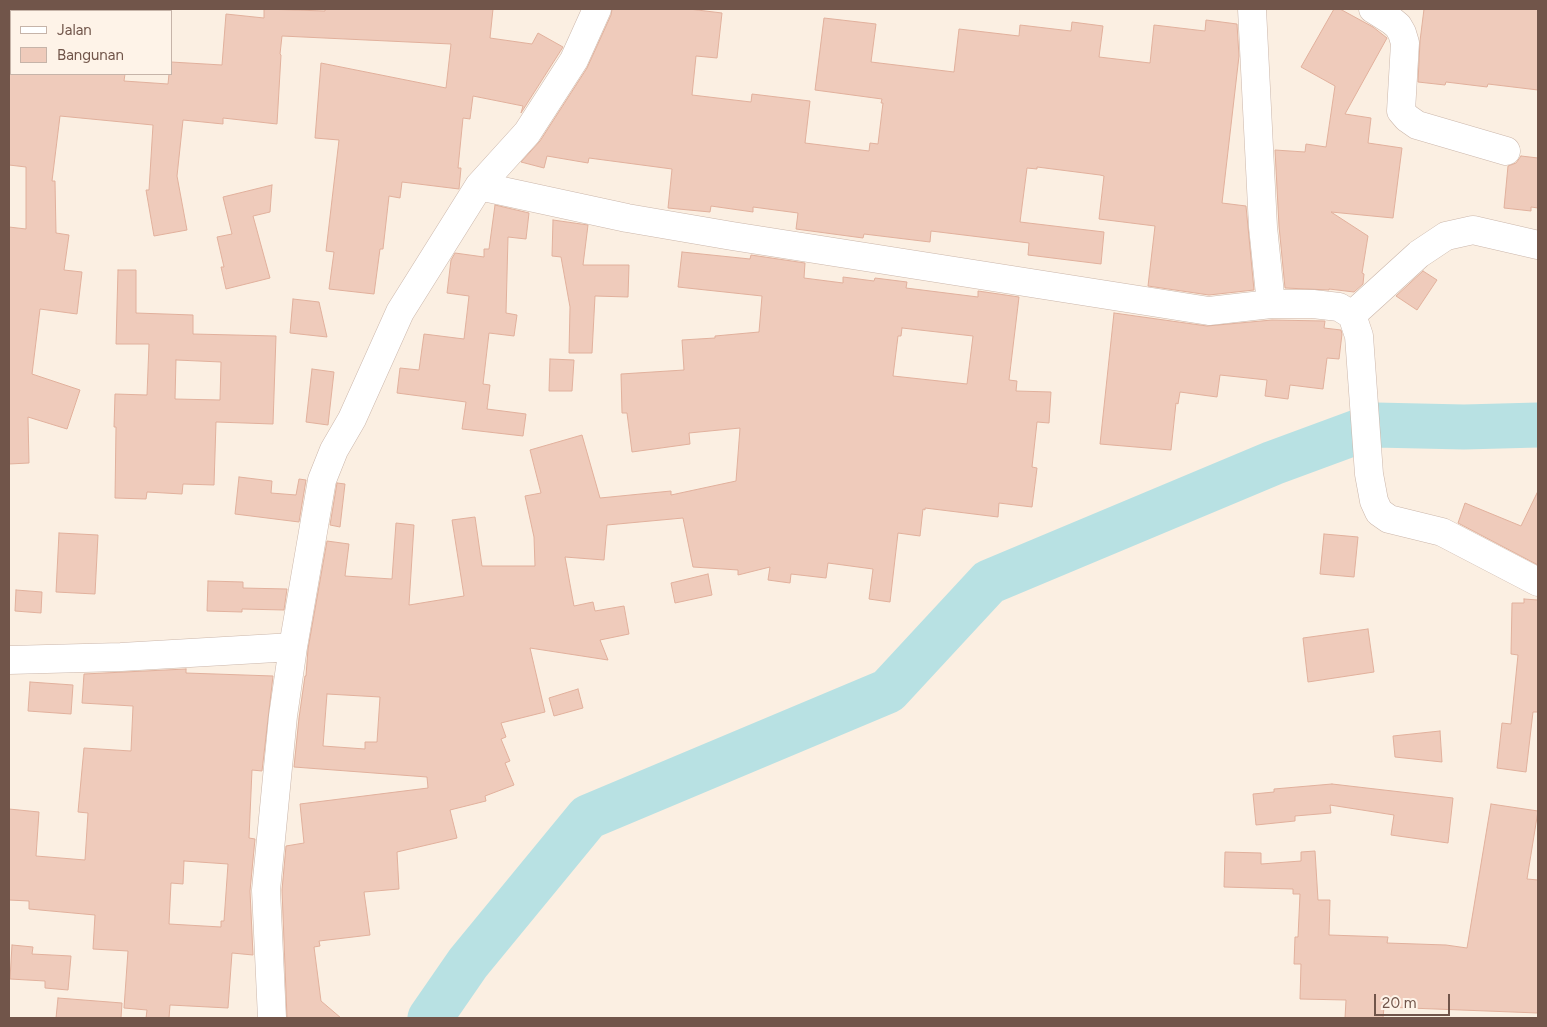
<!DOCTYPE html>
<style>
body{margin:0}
#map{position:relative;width:1547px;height:1027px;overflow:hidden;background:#fbefe2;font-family:Figtree,sans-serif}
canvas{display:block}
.frame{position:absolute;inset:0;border:10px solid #71554a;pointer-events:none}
.legend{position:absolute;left:10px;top:10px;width:162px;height:65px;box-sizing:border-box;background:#fef3e8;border:1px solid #c6b4a9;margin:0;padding:6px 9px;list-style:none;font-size:15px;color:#71554a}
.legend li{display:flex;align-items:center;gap:10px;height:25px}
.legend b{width:25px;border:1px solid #c6b4a9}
.scale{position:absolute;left:1374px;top:994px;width:76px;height:22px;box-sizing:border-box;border:2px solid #71554a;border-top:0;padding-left:6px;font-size:15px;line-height:18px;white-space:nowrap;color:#71554a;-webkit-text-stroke:4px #fef3e8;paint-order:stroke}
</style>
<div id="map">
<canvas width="1547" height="1027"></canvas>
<div class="frame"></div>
<ul class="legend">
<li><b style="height:6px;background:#fff"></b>Jalan</li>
<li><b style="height:14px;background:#efcbbb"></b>Bangunan</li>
</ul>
<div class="scale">20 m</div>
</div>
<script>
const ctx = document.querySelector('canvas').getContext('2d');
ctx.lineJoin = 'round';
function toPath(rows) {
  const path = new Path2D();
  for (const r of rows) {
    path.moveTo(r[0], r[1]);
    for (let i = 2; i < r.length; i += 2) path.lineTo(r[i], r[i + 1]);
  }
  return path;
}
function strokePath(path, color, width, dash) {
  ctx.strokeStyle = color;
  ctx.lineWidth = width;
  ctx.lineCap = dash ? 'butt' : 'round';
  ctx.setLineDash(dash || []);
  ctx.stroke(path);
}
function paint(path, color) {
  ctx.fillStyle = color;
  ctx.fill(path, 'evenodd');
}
strokePath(toPath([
 [430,1018,468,963,588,817,888,691,989,582,1273,463,1376,425,1464,427,1538,425]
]), '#b8e1e3', 45);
const building = toPath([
 [264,9,325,11,325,9,493,9,490,38,532,44,538,33,563,47,521,113,523,106,473,96,470,119,463,118,458,168,461,168,459,189,402,182,400,198,389,196,383,249,380,249,374,294,329,289,334,252,326,251,339,140,315,138,321,63,446,88,451,44,282,36,280,54,281,55,277,124,223,118,223,124,183,120,177,176,187,230,154,236,146,190,149,190,153,125,60,116,52,181,55,181,56,233,69,235,64,270,82,272,77,314,40,309,32,374,80,390,67,429,28,417,29,463,9,464,9,227,26,229,26,167,9,165,9,74,125,74,124,81,168,84,169,74,171,74,171,62,222,65,226,14,264,18,264,9],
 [612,9,689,9,722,13,717,58,696,56,692,95,751,102,752,94,810,101,805,143,869,151,870,143,878,144,883,103,881,103,882,99,815,90,824,18,876,24,871,62,954,72,959,29,1019,36,1020,25,1071,31,1072,22,1103,26,1099,57,1150,63,1154,25,1205,31,1206,20,1237,24,1239,56,1222,203,1246,206,1254,290,1209,295,1148,286,1155,226,1099,219,1104,176,1100,175,1037,167,1037,169,1027,168,1020,222,1104,232,1101,264,1028,255,1029,243,931,231,930,242,864,234,863,238,796,229,798,213,753,207,753,212,711,206,710,212,668,208,672,169,589,158,588,163,547,156,544,168,521,162,540,141,587,68,611,15,612,9],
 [1334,9,1340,9,1373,27,1387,38,1345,114,1371,118,1368,143,1402,148,1393,218,1331,212,1368,236,1362,273,1364,274,1363,284,1354,292,1329,289,1329,290,1285,288,1279,226,1275,150,1305,152,1306,144,1326,147,1335,86,1301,67,1334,9],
 [1424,9,1538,9,1538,90,1488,84,1487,87,1446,82,1445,85,1418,82,1420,41,1424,9],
 [1521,156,1538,158,1538,208,1531,207,1531,211,1504,208,1508,166,1516,163,1521,156],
 [272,185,270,212,253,216,270,278,226,289,221,267,224,267,217,237,232,234,223,197,272,185],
 [495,205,529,213,526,239,508,237,506,313,517,315,514,336,489,333,483,384,490,385,487,409,526,414,523,436,462,429,466,402,397,393,400,368,419,370,424,334,464,339,469,296,447,293,451,260,455,253,484,257,484,249,489,249,495,205],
 [553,220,588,225,583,265,629,265,628,297,595,296,592,353,569,353,570,307,561,257,552,256,553,220],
 [682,252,750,259,751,255,805,263,804,278,843,283,843,277,874,281,875,278,907,282,906,288,978,297,978,291,1019,297,1009,380,1017,381,1016,391,1051,392,1049,423,1037,422,1032,467,1037,468,1032,507,999,503,998,517,925,508,925,510,923,509,920,536,898,533,890,602,869,599,873,569,828,563,826,578,791,574,790,583,768,580,770,567,738,575,738,570,693,567,683,518,607,525,604,560,565,557,574,606,593,602,595,611,624,606,629,634,600,640,608,660,530,648,545,712,501,723,506,737,501,739,510,761,505,763,514,785,485,796,486,801,450,810,457,838,397,852,399,889,364,892,370,935,319,941,320,946,314,947,321,1001,341,1018,287,1018,282,890,286,846,304,843,300,804,428,788,427,777,294,767,299,718,305,676,306,676,308,649,327,541,349,544,345,576,392,579,396,523,414,525,409,605,464,596,452,520,475,517,482,566,535,566,534,537,525,496,541,493,530,450,582,435,600,498,671,491,671,495,736,481,740,428,689,433,690,444,632,452,627,413,622,413,621,374,684,370,682,340,715,338,715,336,759,332,762,296,678,287,682,252],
 [902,328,973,336,967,384,893,376,898,336,901,336,902,328],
 [327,694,380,697,377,742,365,742,365,749,323,746,327,694],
 [118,270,136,270,136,313,193,315,193,334,276,336,273,424,216,422,214,485,183,484,182,494,147,492,146,499,115,498,116,427,114,427,115,394,147,395,149,344,116,344,118,270],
 [176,360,221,362,220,400,175,399,176,360],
 [1423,271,1437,280,1417,310,1396,296,1423,271],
 [293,299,319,302,327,337,290,333,293,299],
 [1114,313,1207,326,1272,320,1325,321,1324,328,1341,330,1342,334,1339,359,1327,358,1323,389,1290,385,1288,399,1265,396,1267,380,1220,375,1217,397,1180,392,1178,404,1176,403,1171,450,1100,444,1114,313],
 [550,359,574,360,572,391,549,391,550,359],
 [312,369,334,372,328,425,306,422,312,369],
 [239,477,272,481,271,493,296,495,299,479,306,480,299,522,235,514,239,477],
 [337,483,345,484,340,527,330,525,337,483],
 [1538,491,1538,565,1458,523,1465,503,1521,526,1538,491],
 [59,533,98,535,95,594,56,592,59,533],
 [1324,534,1358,537,1354,577,1320,574,1324,534],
 [708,574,712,595,675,603,671,583,708,574],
 [208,581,243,582,243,588,287,589,284,610,242,609,242,612,207,611,208,581],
 [16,590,42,592,41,613,15,611,16,590],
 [1524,599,1538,600,1538,712,1533,712,1526,772,1497,768,1502,723,1511,724,1518,655,1511,654,1512,603,1524,603,1524,599],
 [1368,629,1374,672,1308,682,1303,638,1368,629],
 [186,669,186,673,273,676,262,771,252,770,249,838,255,839,250,891,253,955,232,953,228,1008,170,1005,169,1018,146,1018,147,1010,124,1008,128,951,93,949,95,915,29,909,29,901,9,900,9,809,39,812,36,856,85,860,88,813,78,812,84,748,131,751,133,706,82,703,84,674,186,669],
 [184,861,228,864,224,921,221,921,221,927,169,924,171,883,183,884,184,861],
 [30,682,73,685,71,714,28,711,30,682],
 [578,689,583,708,554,716,549,698,578,689],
 [1440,731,1442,762,1395,757,1393,736,1440,731],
 [1332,784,1453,798,1448,843,1391,835,1394,815,1330,805,1331,813,1295,816,1295,821,1256,825,1253,794,1274,792,1274,789,1332,784],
 [1491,804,1538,811,1527,879,1538,880,1538,1013,1384,1007,1383,1018,1345,1018,1346,1000,1300,999,1301,964,1294,964,1295,937,1298,937,1300,894,1293,894,1293,889,1224,887,1225,852,1261,853,1261,864,1301,861,1301,852,1315,851,1318,900,1330,900,1329,935,1388,937,1387,943,1446,945,1467,948,1491,804],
 [12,945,33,947,32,954,71,956,68,990,45,988,45,981,10,979,12,945],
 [58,998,122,1003,121,1018,56,1018,58,998]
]);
paint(building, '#efcbbb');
strokePath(building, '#e1b09c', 1);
const minor = toPath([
 [1252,9,1263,227,1271,304,1313,304,1339,307,1352,315,1359,336,1369,474,1374,501,1379,512,1389,519,1442,532,1538,582],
 [1373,9,1392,21,1398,26,1402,33,1405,43,1401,111,1407,118,1417,125,1506,151],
 [479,186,627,218,732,236,1209,311,1271,304],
 [1352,315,1419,254,1446,236,1473,230,1538,245],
 [9,660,121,657,293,647,322,480,334,450,352,419,400,312,479,186,527,133,574,60,597,9],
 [272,1018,266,890,283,716,293,647]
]);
strokePath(minor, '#cbb6aa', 29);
strokePath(minor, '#fff', 28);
</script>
